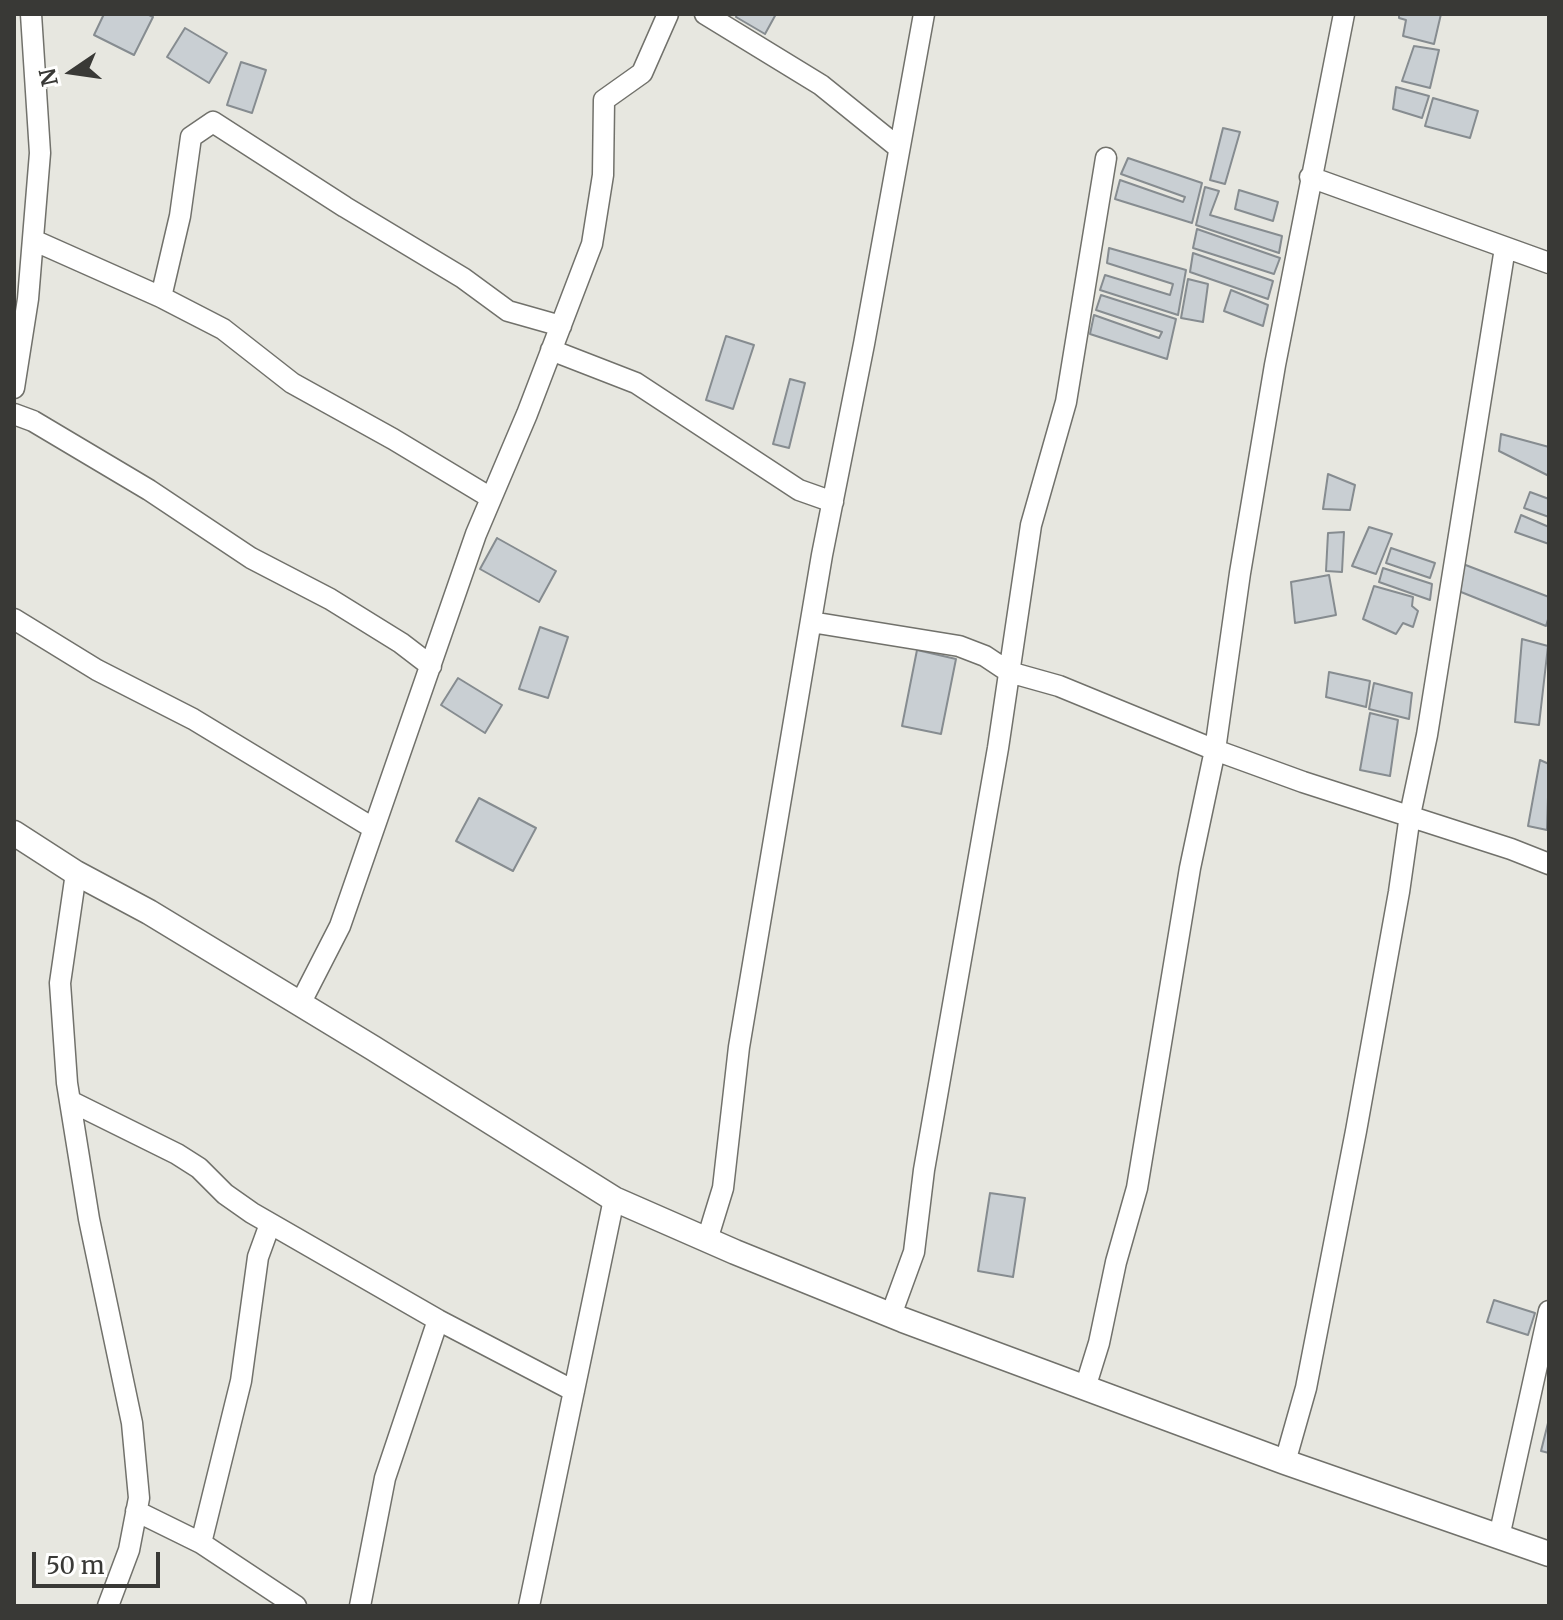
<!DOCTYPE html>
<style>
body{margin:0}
#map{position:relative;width:1563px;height:1620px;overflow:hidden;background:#e7e7e0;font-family:Merriweather,serif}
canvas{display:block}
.frame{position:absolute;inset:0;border:16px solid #393936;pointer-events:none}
.north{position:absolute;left:32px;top:32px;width:80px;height:80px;-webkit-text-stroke:6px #fffffe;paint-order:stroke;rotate:257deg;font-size:22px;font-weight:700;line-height:32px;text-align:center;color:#393936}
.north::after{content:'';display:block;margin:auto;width:28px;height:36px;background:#393936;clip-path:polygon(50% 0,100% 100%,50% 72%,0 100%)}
.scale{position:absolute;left:32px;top:1552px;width:128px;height:36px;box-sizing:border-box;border:4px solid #393936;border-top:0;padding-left:10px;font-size:24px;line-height:28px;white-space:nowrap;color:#393936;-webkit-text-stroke:6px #fffffe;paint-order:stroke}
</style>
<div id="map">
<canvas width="1563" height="1620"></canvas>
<div class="frame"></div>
<div class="north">N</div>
<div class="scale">50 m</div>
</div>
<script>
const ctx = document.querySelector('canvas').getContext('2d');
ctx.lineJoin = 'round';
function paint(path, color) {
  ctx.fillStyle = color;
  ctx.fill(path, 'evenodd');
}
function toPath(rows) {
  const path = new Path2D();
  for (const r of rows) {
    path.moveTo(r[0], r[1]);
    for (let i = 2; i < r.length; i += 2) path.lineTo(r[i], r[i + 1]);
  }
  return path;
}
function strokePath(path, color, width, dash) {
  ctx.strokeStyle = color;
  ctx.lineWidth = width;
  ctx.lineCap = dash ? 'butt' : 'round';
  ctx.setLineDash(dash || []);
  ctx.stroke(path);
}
const building = toPath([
 [104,14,147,14,153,17,134,55,94,35,104,14],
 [737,14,776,14,765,34,736,17,737,14],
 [1399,14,1441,14,1434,44,1403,36,1406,20,1399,18,1399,14],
 [185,28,227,53,209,83,167,57,185,28],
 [1414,46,1439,50,1430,88,1402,81,1414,46],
 [241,62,266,70,252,113,227,105,241,62],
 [1396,87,1429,96,1422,118,1393,109,1396,87],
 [1433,98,1478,111,1470,138,1425,126,1433,98],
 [1223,128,1240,132,1225,184,1210,180,1223,128],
 [1128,158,1202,183,1192,223,1115,199,1120,180,1183,202,1185,197,1121,174,1128,158],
 [1205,187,1219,191,1210,215,1282,236,1279,253,1196,225,1205,187],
 [1239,190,1278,202,1273,221,1235,209,1239,190],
 [1197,229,1280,258,1274,274,1193,248,1197,229],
 [1109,248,1186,270,1178,315,1100,290,1105,275,1170,295,1173,284,1107,263,1109,248],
 [1193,253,1273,281,1268,299,1190,272,1193,253],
 [1188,279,1208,284,1203,322,1181,318,1188,279],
 [1231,290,1268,305,1263,326,1224,311,1231,290],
 [1101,295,1176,319,1167,359,1090,334,1094,315,1159,338,1162,332,1096,310,1101,295],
 [726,336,754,345,733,409,706,400,726,336],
 [790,379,805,383,789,448,773,444,790,379],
 [1501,434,1549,447,1549,476,1499,451,1501,434],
 [1328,474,1355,485,1350,510,1323,509,1328,474],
 [1530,492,1549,499,1549,517,1524,508,1530,492],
 [1521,515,1549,527,1549,544,1515,532,1521,515],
 [1369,527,1392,534,1376,574,1352,566,1369,527],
 [1344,532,1342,572,1326,571,1328,533,1344,532],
 [497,538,556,571,539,602,480,569,497,538],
 [1391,548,1435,563,1430,578,1386,563,1391,548],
 [1463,564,1549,597,1549,616,1546,626,1456,590,1463,564],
 [1383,568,1432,584,1430,600,1379,582,1383,568],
 [1329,575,1336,615,1295,623,1291,582,1329,575],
 [1374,586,1413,597,1412,606,1418,611,1413,627,1403,623,1396,634,1363,619,1374,586],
 [540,627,568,637,548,698,519,689,540,627],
 [1522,639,1548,646,1539,725,1515,722,1522,639],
 [917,650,956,659,941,734,902,726,917,650],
 [1329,672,1370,681,1366,707,1326,697,1329,672],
 [458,678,502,705,485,733,441,705,458,678],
 [1374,683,1412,693,1409,719,1369,709,1374,683],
 [1370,713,1398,720,1390,776,1360,770,1370,713],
 [1540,760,1549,764,1547,830,1528,826,1540,760],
 [479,798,536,828,513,871,456,841,479,798],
 [990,1193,1025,1198,1013,1277,978,1271,990,1193],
 [1494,1300,1535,1313,1528,1335,1487,1322,1494,1300],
 [1549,1419,1549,1453,1541,1451,1549,1419]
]);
paint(building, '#c9cfd3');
strokePath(building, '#868c90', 2);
const minor = toPath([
 [705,14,821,85,899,148],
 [1310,177,1549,263],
 [33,240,161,297,223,329,292,383,393,439,491,498],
 [161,297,180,216,191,137,213,122,345,207,463,278,508,311,561,326],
 [551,350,636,383,799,490,833,502],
 [14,388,28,299,40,153,31,14],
 [14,414,33,421,149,490,251,558,330,599,401,643,431,666],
 [14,619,97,670,193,719,373,828],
 [811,622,959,646,985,656,1009,672,1059,686,1215,750,1303,782,1511,849,1549,864],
 [76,873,60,983,67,1083,89,1219,132,1423,139,1498,129,1550,108,1606],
 [300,1004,340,926,476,534,527,414,592,244,603,175,604,100,642,73,668,14],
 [70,1101,177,1154,199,1168,225,1194,252,1213,438,1320,574,1391],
 [707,1240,723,1188,739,1047,822,555,864,344,924,14],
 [891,1315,914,1252,924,1170,998,748,1031,525,1066,402,1106,158],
 [1085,1388,1099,1343,1116,1262,1137,1188,1190,868,1215,750,1240,573,1275,365,1344,14],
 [1285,1462,1306,1388,1356,1131,1399,892,1410,815,1427,735,1505,248],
 [136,1511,201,1543,296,1606],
 [1499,1537,1549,1311],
 [201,1543,241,1381,258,1257,270,1224],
 [360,1606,385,1478,438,1320],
 [529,1606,614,1199]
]);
const tertiary = toPath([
 [14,833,76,873,149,912,373,1048,614,1199,735,1252,903,1320,1285,1462,1549,1554]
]);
strokePath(minor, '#71716b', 23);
strokePath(tertiary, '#71716b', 27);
strokePath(minor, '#fff', 20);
strokePath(tertiary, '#fff', 24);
</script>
